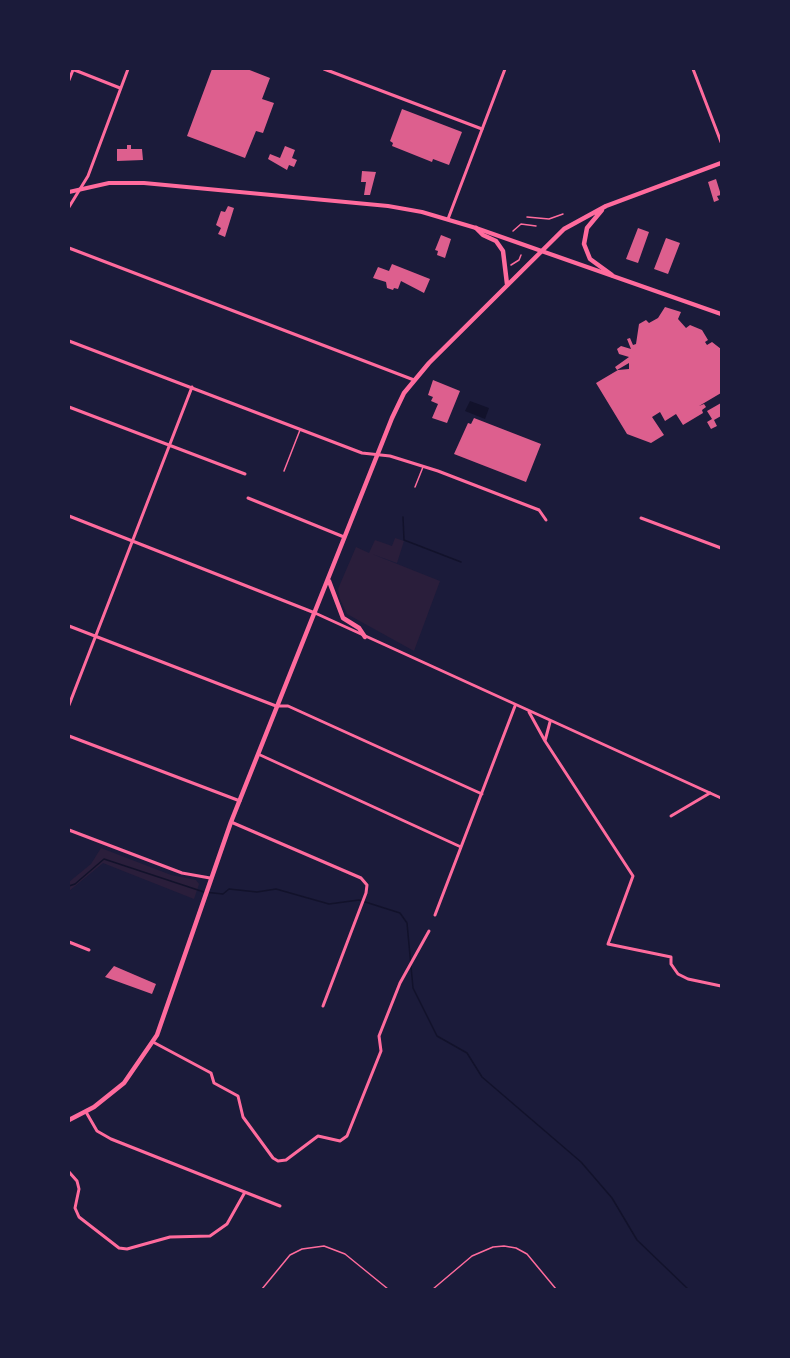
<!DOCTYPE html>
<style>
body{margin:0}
#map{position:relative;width:790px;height:1358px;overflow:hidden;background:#1b1b3a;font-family:Karla,sans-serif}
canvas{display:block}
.frame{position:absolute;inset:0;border:70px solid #1b1b3a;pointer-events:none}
</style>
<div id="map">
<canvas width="790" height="1358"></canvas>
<div class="frame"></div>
</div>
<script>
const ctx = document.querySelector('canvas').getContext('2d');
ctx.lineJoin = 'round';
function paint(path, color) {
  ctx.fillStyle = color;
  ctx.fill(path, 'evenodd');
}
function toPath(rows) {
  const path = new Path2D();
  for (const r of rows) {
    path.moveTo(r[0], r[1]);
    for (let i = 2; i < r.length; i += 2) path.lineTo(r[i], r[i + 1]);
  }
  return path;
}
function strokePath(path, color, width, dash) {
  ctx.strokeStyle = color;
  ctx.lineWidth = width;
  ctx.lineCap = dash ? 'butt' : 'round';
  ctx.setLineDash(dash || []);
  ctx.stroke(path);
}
paint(toPath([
 [395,538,404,541,397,563,372,554,440,581,414,651,347,614,340,599,338,589,356,547,369,553,375,540,392,546],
 [101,848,171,875,196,880,199,884,194,899,103,863,69,891,69,882,91,864]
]), '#2a1e3b');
paint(toPath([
 [470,401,489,408,485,419,465,411]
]), '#12122b');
strokePath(toPath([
 [403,517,404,540,461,562],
 [69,886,75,884,104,859,204,892,223,894,229,889,257,892,276,889,329,904,359,900,400,913,407,923,413,988,437,1036,467,1053,482,1077,581,1162,612,1198,637,1240,688,1289]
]), '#12122b', 1.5);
paint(toPath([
 [212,69,247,69,270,78,262,99,274,103,263,133,256,131,245,158,187,136],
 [402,109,462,132,449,165,433,159,432,162,392,146,393,143,390,141],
 [127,145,131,145,131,149,142,149,143,160,117,161,117,149,127,149],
 [285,146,295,150,292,158,297,160,294,167,289,165,287,170,268,159,270,154,280,158],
 [362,171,376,172,370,195,364,195,366,182,361,182],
 [716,179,721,195,717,196,719,200,714,202,708,182],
 [228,206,234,208,225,237,218,234,221,228,216,225,221,211,225,212],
 [638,228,649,232,638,263,626,259],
 [441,235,451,239,445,258,437,255,438,251,435,250],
 [666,238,680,243,668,274,654,269],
 [392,264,430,279,424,293,401,281,398,289,394,288,393,290,387,288,386,282,373,278,378,267,389,271],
 [665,307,681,312,678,319,686,328,690,325,702,330,708,340,705,342,707,345,712,342,721,349,721,393,699,406,704,404,706,407,702,410,703,413,683,425,676,414,665,421,660,412,652,417,664,435,651,443,627,434,596,383,618,370,629,369,629,363,617,370,615,367,629,357,619,354,617,349,621,346,631,349,627,339,630,338,633,345,636,344,639,324,646,320,649,323,658,318],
 [433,380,460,391,447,423,432,418,438,404,431,401,433,397,428,395],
 [721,403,721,416,714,420,717,426,711,429,707,422,712,419,707,411],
 [474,418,541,444,526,482,454,454,468,423,471,424],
 [114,966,156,984,152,994,105,977]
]), '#dd5f8e');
strokePath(toPath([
 [527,217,549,219,563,214],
 [513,231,521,224,536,226],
 [511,265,519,260,521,255]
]), '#ff6b9d', 1.5);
strokePath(toPath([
 [284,471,300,430],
 [415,487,423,467],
 [262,1289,290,1255,302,1249,324,1246,345,1254,388,1289],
 [433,1289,472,1256,493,1247,504,1246,516,1248,527,1254,556,1289]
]), '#ff6b9d', 1.5);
strokePath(toPath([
 [72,69,120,88],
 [324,69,482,129],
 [693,69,721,142],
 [69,80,73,70],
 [69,248,414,380],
 [69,341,362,453,390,456,438,471,539,510,546,520],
 [69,407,245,474],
 [248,498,344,537],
 [69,516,315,613],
 [641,518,721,548],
 [69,626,276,706,288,706,482,794],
 [69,705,192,387],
 [529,712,545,741,550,722],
 [69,736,240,801],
 [545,741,633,876,608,944,671,957,671,964,678,974,688,979,721,986],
 [258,754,461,847],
 [671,816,710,793],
 [231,822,361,878,367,885,366,893,323,1006],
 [69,830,182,873,210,878],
 [435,915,515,706],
 [69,942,89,950],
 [153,1042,211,1073,214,1083,238,1096,243,1117,273,1158,278,1161,286,1160,318,1136,340,1141,347,1136,381,1051,379,1036,400,983,429,931],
 [86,1112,97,1131,111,1139,280,1206],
 [69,1172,77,1181,79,1189,75,1208,79,1217,119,1248,127,1249,170,1237,210,1236,227,1224,245,1192]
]), '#ff6b9d', 3);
strokePath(toPath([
 [69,207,88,176,128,69],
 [448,219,505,69],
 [315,613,721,798]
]), '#ff6b9d', 3);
strokePath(toPath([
 [69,192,109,183,144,183,388,206,422,212,476,228,721,314]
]), '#ff6b9d', 4);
strokePath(toPath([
 [602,210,587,228,584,244,590,259,612,275],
 [476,228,483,235,496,241,503,251,507,284],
 [329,581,343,618,359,628,365,637],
 [69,1120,94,1107,124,1083,157,1035,231,822,392,418,404,393,429,363,564,229,606,206,721,163]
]), '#ff6b9d', 4.5);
</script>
